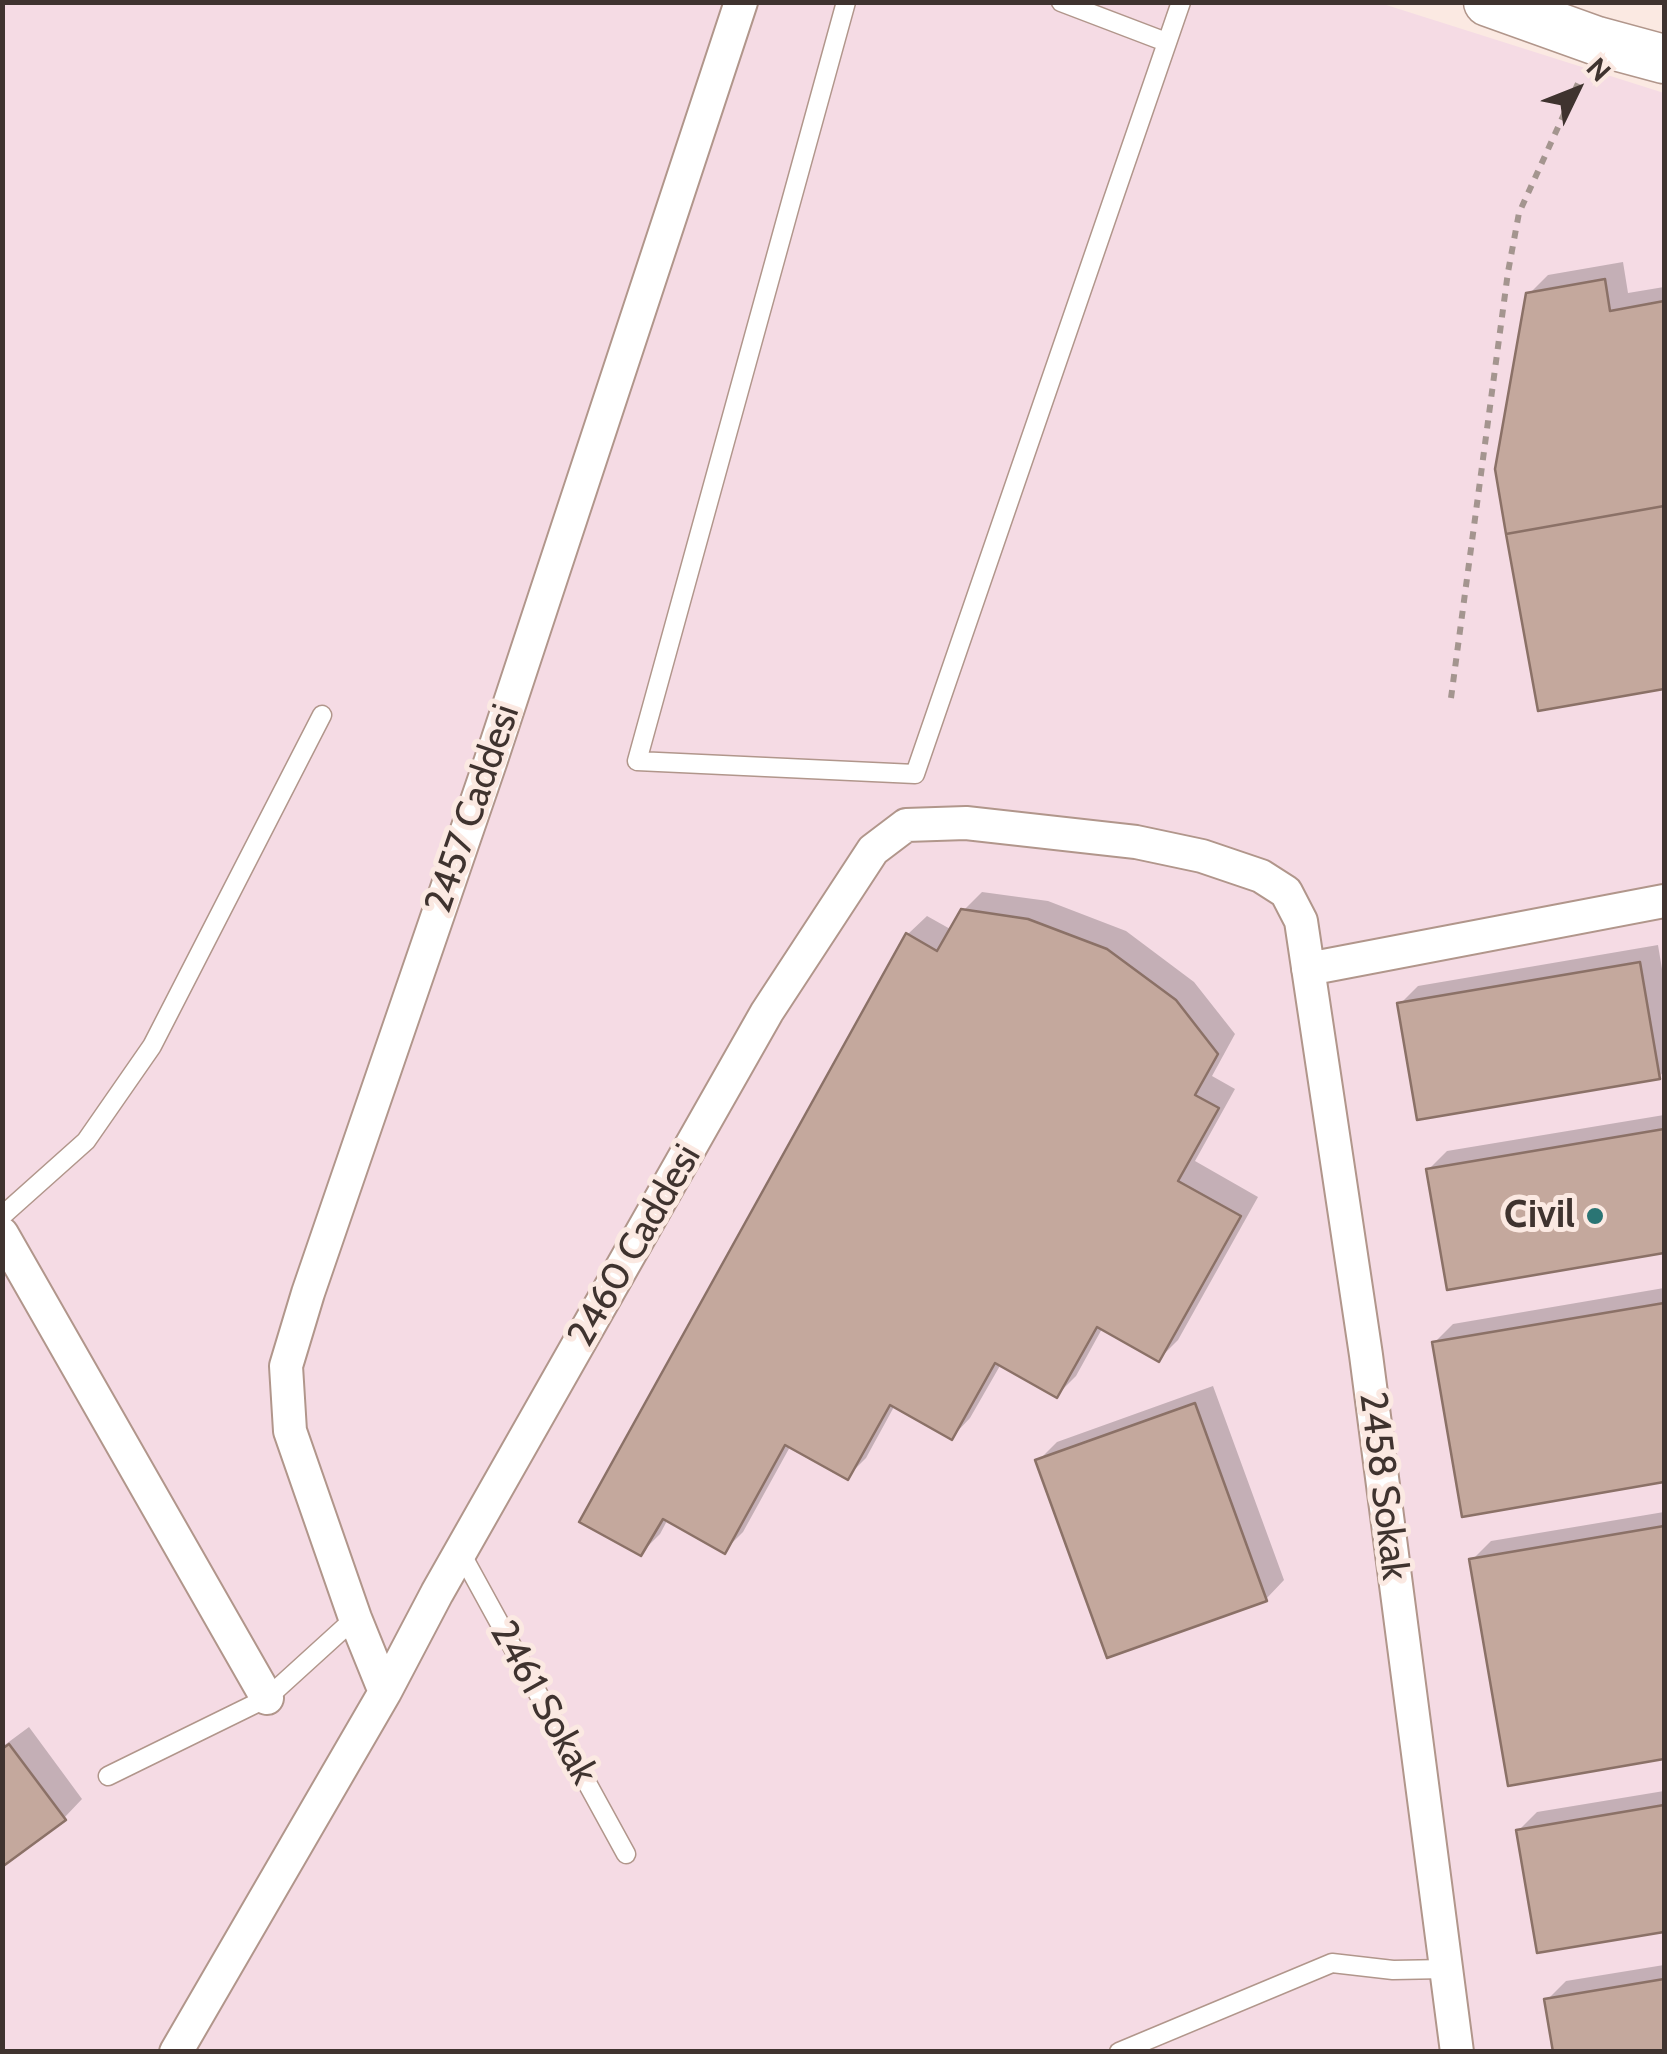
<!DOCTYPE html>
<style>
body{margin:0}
#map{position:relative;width:1667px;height:2054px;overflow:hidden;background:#fbe9e2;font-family:Cabin,sans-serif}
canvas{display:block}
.frame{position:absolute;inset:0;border:5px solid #3f332f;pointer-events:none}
.north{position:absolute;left:1527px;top:40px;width:100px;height:100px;-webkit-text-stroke:8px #fbe9e2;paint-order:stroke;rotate:47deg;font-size:28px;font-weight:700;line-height:40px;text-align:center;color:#3f332f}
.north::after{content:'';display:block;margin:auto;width:35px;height:45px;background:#3f332f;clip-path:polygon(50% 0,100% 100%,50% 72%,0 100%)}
</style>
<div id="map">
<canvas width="1667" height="2054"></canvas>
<div class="frame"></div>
<div class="north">N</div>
</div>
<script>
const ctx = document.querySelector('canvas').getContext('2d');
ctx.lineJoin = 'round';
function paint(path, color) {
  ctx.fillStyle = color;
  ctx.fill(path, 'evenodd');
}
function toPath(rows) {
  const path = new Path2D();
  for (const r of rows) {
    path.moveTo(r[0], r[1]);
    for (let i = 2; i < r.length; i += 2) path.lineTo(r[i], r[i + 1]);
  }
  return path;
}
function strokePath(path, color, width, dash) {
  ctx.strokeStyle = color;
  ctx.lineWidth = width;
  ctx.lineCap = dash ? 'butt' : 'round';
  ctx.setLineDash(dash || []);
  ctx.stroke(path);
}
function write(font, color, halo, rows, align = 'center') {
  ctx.font = font + ' Cabin,sans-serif';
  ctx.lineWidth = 10;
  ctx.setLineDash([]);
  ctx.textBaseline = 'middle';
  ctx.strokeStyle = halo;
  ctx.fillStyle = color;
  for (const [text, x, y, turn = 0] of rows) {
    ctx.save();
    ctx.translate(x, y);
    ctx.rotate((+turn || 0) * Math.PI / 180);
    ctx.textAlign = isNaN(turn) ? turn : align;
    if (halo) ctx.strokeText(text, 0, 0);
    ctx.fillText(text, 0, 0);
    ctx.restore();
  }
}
paint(toPath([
 [3,3,1380,3,1664,93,1664,2051,3,2052]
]), '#f5dbe4');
paint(toPath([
 [1623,262,1628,293,1664,287,1664,686,1540,708,1529,294,1548,275],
 [982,892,1048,901,1126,931,1194,982,1235,1034,1212,1076,1235,1089,1195,1161,1258,1197,1178,1340,1159,1359,1103,1327,1076,1376,1057,1395,1001,1364,970,1418,952,1437,895,1405,866,1458,847,1477,791,1445,743,1532,724,1551,668,1519,660,1534,641,1553,908,934,927,916,952,930,963,911],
 [1658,945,1664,981,1664,1071,1659,1077,1400,1004,1418,986],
 [1664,1115,1664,1251,1449,1287,1428,1170,1447,1151],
 [1664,1288,1664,1480,1464,1514,1434,1343,1453,1324],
 [1213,1386,1284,1580,1266,1599,1038,1461,1057,1442],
 [1664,1512,1664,1757,1510,1783,1472,1560,1491,1541],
 [29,1727,82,1799,64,1818,2,1864,2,1747],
 [1664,1791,1664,1930,1539,1950,1519,1830,1537,1812],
 [1664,1965,1664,2052,1556,2052,1547,2000,1566,1981]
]), '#0003');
const building = toPath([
 [1605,279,1610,311,1664,301,1664,506,1506,534,1495,469,1526,293,1605,279],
 [1664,506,1664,689,1538,711,1506,534,1664,506],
 [961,909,1028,919,1107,949,1176,1000,1218,1054,1195,1095,1219,1108,1178,1181,1241,1216,1159,1362,1097,1327,1057,1398,995,1363,952,1440,890,1405,848,1480,785,1445,725,1554,663,1519,641,1556,579,1522,906,933,937,951,961,909],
 [1640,962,1660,1079,1417,1120,1397,1003,1640,962],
 [1664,1129,1664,1253,1447,1290,1426,1169,1664,1129],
 [1664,1303,1664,1482,1462,1517,1432,1342,1664,1303],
 [1195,1403,1267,1601,1107,1658,1035,1460,1195,1403],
 [1664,1526,1664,1759,1508,1786,1469,1559,1664,1526],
 [9,1744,66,1820,2,1867,2,1749,9,1744],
 [1664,1805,1664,1932,1537,1953,1516,1830,1664,1805],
 [1664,1979,1664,2052,1553,2052,1544,1999,1664,1979]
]);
paint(building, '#c4a89d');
strokePath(building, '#8b7167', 2.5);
const lane = toPath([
 [846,2,637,761,915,774,1181,2],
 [1061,2,1166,42],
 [2,1216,86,1141,152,1046,322,715],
 [461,1553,626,1854],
 [108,1776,267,1698,355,1618],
 [1119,2052,1332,1963,1393,1970,1446,1969]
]);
const street = toPath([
 [1308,969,1664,901],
 [2,1234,267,1698],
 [385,1692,355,1618,290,1431,286,1366,308,1293,491,760,741,2],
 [176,2052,385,1692,437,1593,767,1012,873,850,906,825,966,823,1136,842,1202,856,1261,876,1286,892,1301,921,1366,1355,1457,2052]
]);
const secondary = toPath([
 [1488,2,1597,41,1664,59]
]);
strokePath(lane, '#b1968b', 21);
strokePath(street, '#b1968b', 36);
strokePath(secondary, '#b1968b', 51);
strokePath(toPath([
 [1451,698,1508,272,1519,213,1580,79]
]), '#a4958f', 6, [8, 8]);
strokePath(lane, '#fff', 18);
strokePath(street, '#fff', 32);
strokePath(secondary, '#fff', 48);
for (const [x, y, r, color] of [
 [1595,1216,10,"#2a7574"]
]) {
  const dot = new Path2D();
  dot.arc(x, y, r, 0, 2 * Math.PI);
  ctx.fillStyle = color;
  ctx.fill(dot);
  strokePath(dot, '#fbe9e2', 4);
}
write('38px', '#3f332f', '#fbe9e2', [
 ["2457 Caddesi",473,809,-71],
 ["2460 Caddesi",635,1246,-60],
 ["2458 Sokak",1383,1486,83],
 ["2461 Sokak",543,1703,61]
]);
write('bold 38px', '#3f332f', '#fbe9e2', [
 ["Civil",1575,1216]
], 'right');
</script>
